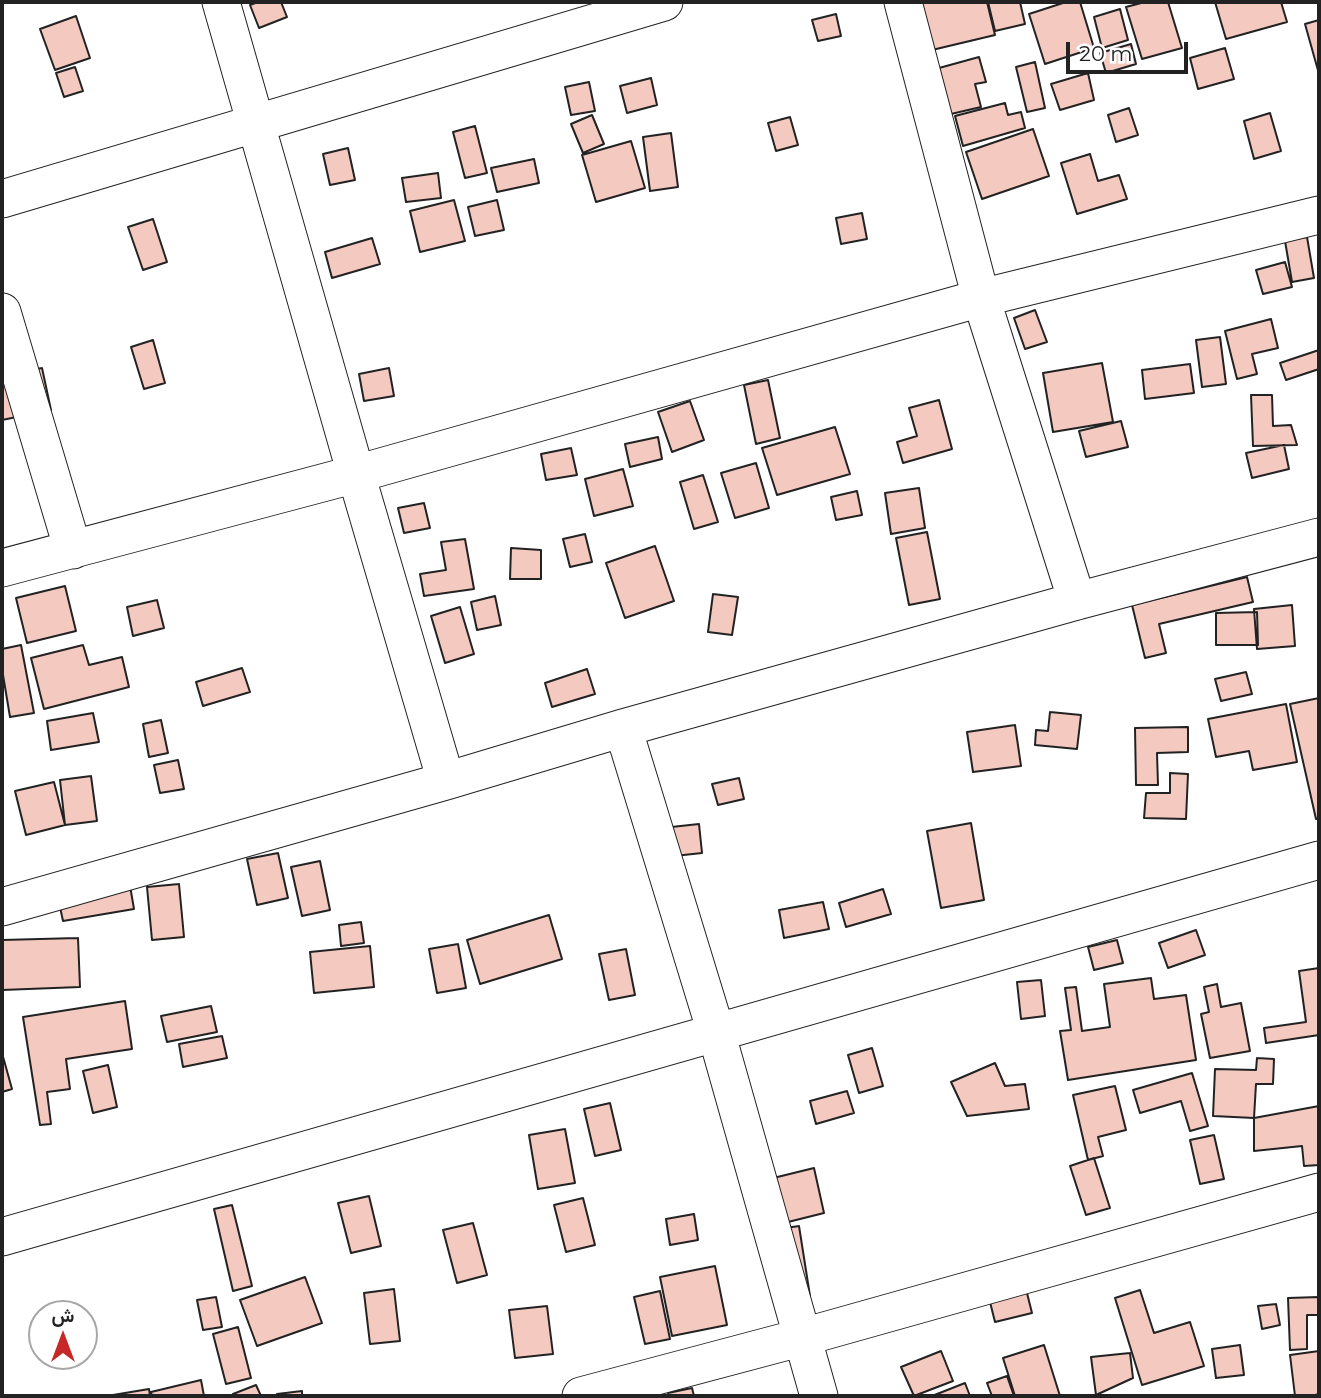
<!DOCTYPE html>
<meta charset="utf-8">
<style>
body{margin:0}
#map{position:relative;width:1321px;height:1398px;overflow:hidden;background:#fff;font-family:Montserrat,Vazirmatn,sans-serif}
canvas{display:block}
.frame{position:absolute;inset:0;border:4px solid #222;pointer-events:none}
.north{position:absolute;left:28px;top:1300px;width:70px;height:70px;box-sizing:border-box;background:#fff;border:2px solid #a7a7a7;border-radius:50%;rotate:0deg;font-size:19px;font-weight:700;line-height:28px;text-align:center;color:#222}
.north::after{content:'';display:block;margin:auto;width:24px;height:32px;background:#c62828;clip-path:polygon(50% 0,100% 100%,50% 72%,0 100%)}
.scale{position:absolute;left:1066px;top:42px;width:122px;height:32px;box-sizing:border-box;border:4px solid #222;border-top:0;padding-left:9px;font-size:21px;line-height:24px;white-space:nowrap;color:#222;-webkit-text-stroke:5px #fff;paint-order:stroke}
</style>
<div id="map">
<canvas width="1321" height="1398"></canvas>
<div class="frame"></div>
<div class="north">ش</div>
<div class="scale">20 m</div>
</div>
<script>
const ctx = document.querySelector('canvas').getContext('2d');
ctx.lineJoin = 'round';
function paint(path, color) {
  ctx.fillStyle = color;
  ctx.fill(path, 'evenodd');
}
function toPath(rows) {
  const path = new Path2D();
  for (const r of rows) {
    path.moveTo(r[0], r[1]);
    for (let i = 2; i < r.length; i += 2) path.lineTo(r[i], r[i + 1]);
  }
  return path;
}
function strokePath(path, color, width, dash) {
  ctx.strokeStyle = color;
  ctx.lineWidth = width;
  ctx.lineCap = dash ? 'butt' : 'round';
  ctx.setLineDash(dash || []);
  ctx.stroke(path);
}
const building = toPath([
 [258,2,281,2,287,17,259,28,250,5,258,2],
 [921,2,987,2,995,35,932,50,921,2],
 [988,2,1020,2,1025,24,995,31,988,2],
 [1066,2,1080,2,1094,48,1045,64,1029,14,1066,2],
 [1145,2,1168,2,1182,48,1142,59,1126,7,1145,2],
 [1215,2,1281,2,1287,22,1226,39,1215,2],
 [1120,9,1128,40,1102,48,1094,17,1120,9],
 [836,14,841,36,818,41,812,20,836,14],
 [76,16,90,58,55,70,40,29,76,16],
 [1319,20,1319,74,1305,24,1319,20],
 [1131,44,1136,64,1106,73,1100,53,1131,44],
 [1225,48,1234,79,1198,89,1190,58,1225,48],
 [979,57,986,82,975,84,981,107,951,114,939,68,979,57],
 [1035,62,1045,108,1027,112,1016,67,1035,62],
 [75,67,83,91,64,97,56,73,75,67],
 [1088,73,1094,100,1060,110,1051,84,1088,73],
 [651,78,657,105,627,113,620,86,651,78],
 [589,82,595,111,571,115,565,87,589,82],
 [1005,103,1008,115,1021,112,1025,128,963,146,955,116,1005,103],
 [1129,108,1138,135,1116,142,1108,115,1129,108],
 [1270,113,1281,151,1254,159,1244,121,1270,113],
 [592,115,604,144,583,153,571,124,592,115],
 [790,117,798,145,776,151,768,123,790,117],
 [475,126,487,173,465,178,453,132,475,126],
 [1033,129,1049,176,982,199,966,152,1033,129],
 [671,133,678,187,650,191,643,137,671,133],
 [631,141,645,188,596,202,582,155,631,141],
 [348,148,355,180,330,185,323,154,348,148],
 [1090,154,1098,181,1119,175,1127,199,1077,214,1061,163,1090,154],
 [534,159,539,183,497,192,491,168,534,159],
 [438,173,441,198,406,202,402,178,438,173],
 [454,200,465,241,420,252,410,211,454,200],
 [497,200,504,230,475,236,468,207,497,200],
 [862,213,867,239,841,244,836,218,862,213],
 [153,219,167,262,143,270,128,227,153,219],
 [1307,237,1314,278,1292,282,1285,241,1307,237],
 [372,238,380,264,332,278,325,252,372,238],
 [1285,262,1292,287,1263,294,1256,270,1285,262],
 [1035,310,1047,342,1025,349,1014,318,1035,310],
 [1271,319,1278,348,1252,354,1257,374,1237,379,1225,331,1271,319],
 [1220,337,1226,384,1202,387,1196,340,1220,337],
 [153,340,165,383,144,389,131,347,153,340],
 [1319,350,1319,369,1286,380,1280,363,1319,350],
 [1102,363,1113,422,1053,432,1043,373,1102,363],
 [1190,364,1194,393,1145,399,1142,370,1190,364],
 [42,368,51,410,2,420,2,376,42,368],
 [389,368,394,396,364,401,359,374,389,368],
 [768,380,780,438,756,444,744,385,768,380],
 [1251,395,1272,395,1273,426,1291,425,1297,445,1253,446,1251,395],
 [939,400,952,449,903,463,897,442,917,436,909,408,939,400],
 [690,401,704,440,672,452,658,412,690,401],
 [1121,421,1128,447,1086,457,1079,431,1121,421],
 [835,427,850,474,777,495,762,448,835,427],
 [658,437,662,459,630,467,625,444,658,437],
 [1284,445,1289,469,1252,478,1246,453,1284,445],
 [571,448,577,475,546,480,541,454,571,448],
 [756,463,769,508,735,518,721,473,756,463],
 [623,469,633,506,594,516,585,479,623,469],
 [703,475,718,522,694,529,680,482,703,475],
 [919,488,925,528,891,534,885,493,919,488],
 [857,491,862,515,836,520,831,497,857,491],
 [424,503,430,528,404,533,398,508,424,503],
 [927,532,940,599,909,605,896,538,927,532],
 [585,534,592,562,570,567,563,539,585,534],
 [465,539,474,589,424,596,420,574,446,570,441,542,465,539],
 [655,546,674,601,625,618,606,563,655,546],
 [511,548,541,550,541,579,510,579,511,548],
 [1247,577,1253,602,1159,624,1166,653,1145,658,1132,605,1247,577],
 [65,586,76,631,27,643,16,598,65,586],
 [713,594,738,597,732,635,708,632,713,594],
 [495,596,501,625,477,630,471,602,495,596],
 [157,600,164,628,133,636,127,607,157,600],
 [1292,605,1295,646,1257,649,1254,609,1292,605],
 [460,607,474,654,445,663,431,616,460,607],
 [1257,612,1258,645,1216,645,1216,613,1257,612],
 [21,645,34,713,10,717,2,669,2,649,21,645],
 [83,645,89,665,122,657,129,687,44,709,31,658,83,645],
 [242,668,250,692,203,706,196,682,242,668],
 [587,669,595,694,552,707,545,683,587,669],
 [1246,672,1252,694,1221,701,1215,679,1246,672],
 [1319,698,1319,819,1316,819,1290,704,1319,698],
 [1286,704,1297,762,1253,770,1249,751,1216,757,1208,719,1286,704],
 [1050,712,1081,715,1077,749,1035,745,1036,730,1048,731,1050,712],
 [93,713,99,742,51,750,47,721,93,713],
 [161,720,168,753,149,757,143,724,161,720],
 [1015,725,1021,766,973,772,967,732,1015,725],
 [1188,727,1188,752,1157,753,1158,785,1136,785,1135,728,1188,727],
 [178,760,184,789,160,793,154,765,178,760],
 [1170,773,1188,774,1186,819,1144,818,1146,793,1170,793,1170,773],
 [91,776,97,821,65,825,60,780,91,776],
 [739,778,744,799,718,805,712,784,739,778],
 [54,782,65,825,26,835,15,791,54,782],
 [971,823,984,900,941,908,927,831,971,823],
 [699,824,702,853,656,858,653,829,699,824],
 [278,853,288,898,257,905,247,859,278,853],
 [320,861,330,910,302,916,291,867,320,861],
 [129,880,134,909,63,921,57,893,129,880],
 [179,884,184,937,152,940,147,887,179,884],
 [883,889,891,914,846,927,839,903,883,889],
 [823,902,829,929,784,938,779,910,823,902],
 [549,915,562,959,480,984,467,940,549,915],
 [361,922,364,943,341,946,339,925,361,922],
 [1196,930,1205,955,1168,968,1159,943,1196,930],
 [78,938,80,987,2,990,2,940,78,938],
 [1117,940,1123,963,1094,970,1088,947,1117,940],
 [458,944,466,988,437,993,429,949,458,944],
 [370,946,374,987,314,993,310,952,370,946],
 [626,949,635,995,609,1000,599,954,626,949],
 [1319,968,1319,1035,1266,1043,1264,1028,1306,1022,1299,971,1319,968],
 [1151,978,1154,999,1186,995,1196,1060,1068,1080,1060,1031,1071,1030,1065,988,1076,987,1082,1031,1110,1027,1104,984,1151,978],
 [1041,980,1045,1016,1021,1019,1017,982,1041,980],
 [1217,984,1221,1007,1241,1003,1250,1051,1210,1058,1201,1014,1209,1012,1204,987,1217,984],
 [125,1001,132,1049,66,1059,70,1089,47,1092,51,1124,40,1125,23,1017,125,1001],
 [211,1006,217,1032,167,1042,161,1016,211,1006],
 [222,1036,227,1058,183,1067,179,1044,222,1036],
 [872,1048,883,1086,859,1093,848,1055,872,1048],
 [2,1053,12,1089,2,1092,2,1053],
 [1257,1058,1274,1059,1273,1084,1256,1084,1254,1118,1213,1116,1215,1069,1256,1070,1257,1058],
 [995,1063,1005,1086,1025,1084,1029,1109,967,1116,951,1082,995,1063],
 [108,1065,117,1107,93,1113,83,1071,108,1065],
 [1192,1073,1208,1126,1190,1131,1181,1101,1140,1113,1133,1090,1192,1073],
 [1115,1086,1126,1130,1098,1137,1103,1156,1088,1160,1073,1095,1115,1086],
 [847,1091,854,1113,816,1124,810,1101,847,1091],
 [610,1103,621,1150,595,1156,584,1109,610,1103],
 [1319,1106,1319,1165,1304,1166,1302,1146,1254,1151,1254,1118,1319,1106],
 [565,1129,575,1183,538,1189,529,1135,565,1129],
 [1214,1135,1224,1179,1200,1184,1190,1140,1214,1135],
 [1094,1158,1110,1208,1086,1215,1070,1166,1094,1158],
 [814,1168,824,1213,764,1228,753,1183,814,1168],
 [369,1196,381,1246,351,1253,338,1203,369,1196],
 [583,1198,595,1245,566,1252,554,1205,583,1198],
 [232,1205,252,1286,233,1291,214,1209,232,1205],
 [694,1214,698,1240,670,1245,666,1219,694,1214],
 [473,1223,487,1275,457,1283,443,1230,473,1223],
 [799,1226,810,1296,784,1300,772,1230,799,1226],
 [715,1266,727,1325,672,1336,660,1277,715,1266],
 [305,1277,322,1323,257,1346,240,1300,305,1277],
 [1025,1285,1032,1313,995,1322,988,1294,1025,1285],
 [394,1289,400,1341,370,1344,364,1293,394,1289],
 [1140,1290,1154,1333,1190,1322,1204,1366,1142,1385,1115,1298,1140,1290],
 [660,1291,670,1339,645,1344,634,1297,660,1291],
 [216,1297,222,1327,203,1330,197,1300,216,1297],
 [1319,1297,1319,1315,1307,1315,1307,1349,1290,1350,1288,1298,1319,1297],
 [1276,1304,1280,1325,1262,1329,1258,1306,1276,1304],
 [547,1306,553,1354,515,1358,509,1310,547,1306],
 [238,1327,251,1378,226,1384,213,1334,238,1327],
 [1044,1345,1060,1396,1015,1396,1003,1358,1044,1345],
 [1240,1345,1244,1375,1216,1378,1212,1349,1240,1345],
 [941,1351,953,1381,914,1396,901,1367,941,1351],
 [1319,1351,1319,1394,1315,1395,1314,1396,1295,1396,1290,1355,1319,1351],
 [1130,1353,1133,1378,1096,1395,1091,1357,1130,1353],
 [1007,1376,1014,1396,992,1396,987,1383,1007,1376],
 [201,1380,204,1396,152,1396,151,1392,201,1380],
 [965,1383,970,1396,932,1396,965,1383],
 [256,1385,261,1396,234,1396,233,1394,256,1385],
 [692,1388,694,1396,669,1396,668,1393,692,1388],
 [149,1389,150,1396,113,1396,113,1395,149,1389],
 [302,1391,302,1396,277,1396,277,1394,302,1391]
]);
paint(building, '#f3c9c0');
strokePath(building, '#222', 2);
const street = toPath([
 [221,2,356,474,446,781],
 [903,2,981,298,1077,601],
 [2,199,664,2],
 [2,312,73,550],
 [2,568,356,474,981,298,1319,215],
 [623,728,716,1032,819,1396],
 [2,907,446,781,623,728,1077,601,1319,537],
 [2,1237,1319,860],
 [581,1396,803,1337,1319,1192]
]);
strokePath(street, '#222', 39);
strokePath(street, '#fff', 37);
</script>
